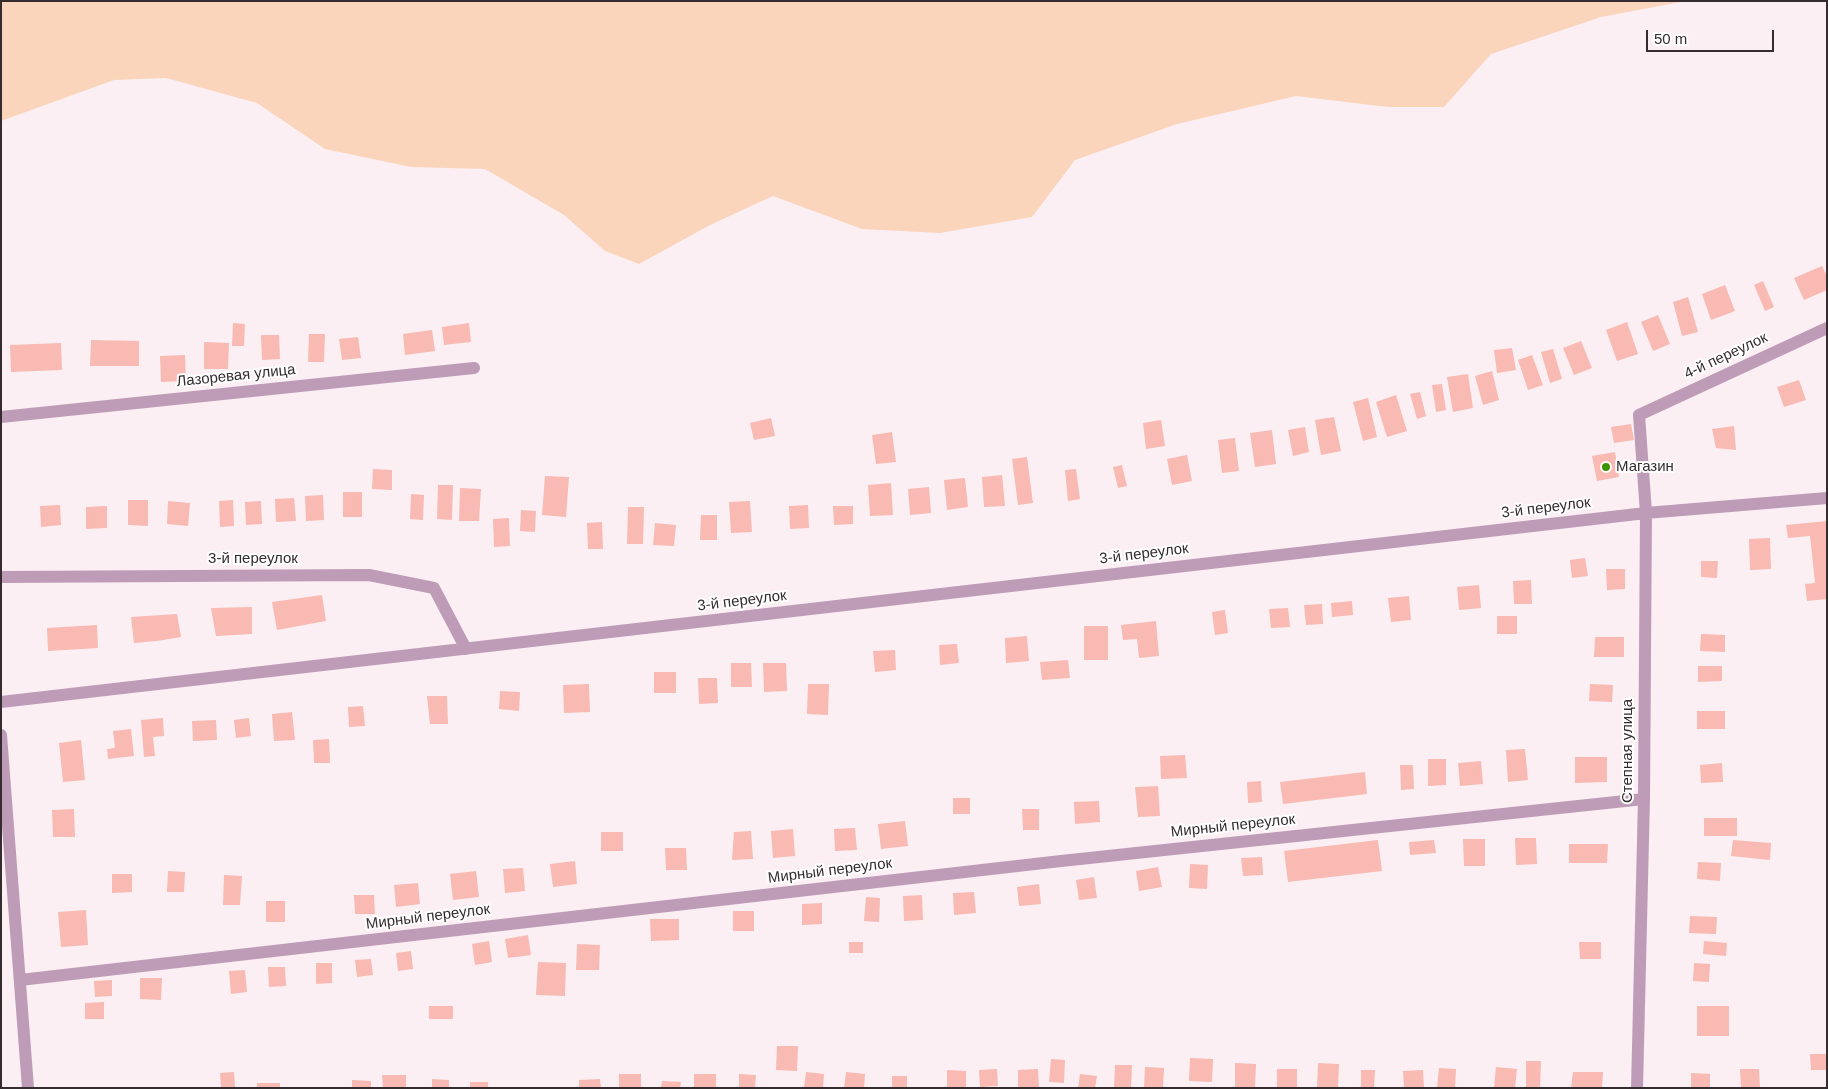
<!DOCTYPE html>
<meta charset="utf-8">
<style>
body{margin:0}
#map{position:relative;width:1828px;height:1089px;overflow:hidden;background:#fceff3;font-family:Helvetica,sans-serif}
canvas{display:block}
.frame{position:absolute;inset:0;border:2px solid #342c2e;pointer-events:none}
.scale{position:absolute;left:1646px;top:30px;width:128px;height:22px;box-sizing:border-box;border:2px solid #342c2e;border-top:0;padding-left:6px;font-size:15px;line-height:18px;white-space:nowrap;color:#342c2e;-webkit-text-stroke:4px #fff;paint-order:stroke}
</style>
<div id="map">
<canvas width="1828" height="1089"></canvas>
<div class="frame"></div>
<div class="scale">50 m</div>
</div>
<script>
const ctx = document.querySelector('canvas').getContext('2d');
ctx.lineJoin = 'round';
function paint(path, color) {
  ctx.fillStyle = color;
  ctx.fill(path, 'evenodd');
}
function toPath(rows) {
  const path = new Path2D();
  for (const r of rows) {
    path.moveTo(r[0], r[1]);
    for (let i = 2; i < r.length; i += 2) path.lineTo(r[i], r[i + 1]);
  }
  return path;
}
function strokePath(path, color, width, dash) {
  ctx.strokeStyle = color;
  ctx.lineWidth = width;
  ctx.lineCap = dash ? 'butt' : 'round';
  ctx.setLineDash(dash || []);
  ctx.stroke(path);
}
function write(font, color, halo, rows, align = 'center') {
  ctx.font = font + ' Helvetica,sans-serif';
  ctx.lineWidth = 4;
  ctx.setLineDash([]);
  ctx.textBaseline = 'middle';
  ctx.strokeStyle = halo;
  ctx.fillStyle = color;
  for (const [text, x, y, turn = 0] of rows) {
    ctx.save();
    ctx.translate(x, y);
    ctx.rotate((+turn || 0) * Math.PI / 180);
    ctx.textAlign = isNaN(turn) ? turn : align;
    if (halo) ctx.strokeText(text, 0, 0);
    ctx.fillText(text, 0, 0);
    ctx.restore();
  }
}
paint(toPath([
 [1,1,1686,1,1601,17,1491,54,1444,107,1388,107,1296,96,1177,124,1075,160,1032,217,940,233,862,229,773,196,710,225,639,264,605,251,564,215,485,169,411,167,325,149,257,103,166,78,114,80,1,121]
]), '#fad4bb');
paint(toPath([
 [1822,266,1827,276,1827,290,1804,300,1794,278],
 [1763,281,1774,307,1765,311,1754,285],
 [1725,285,1735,311,1711,320,1702,294],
 [1688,297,1698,332,1682,336,1673,302],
 [1658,315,1670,344,1653,351,1641,322],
 [1627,322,1638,354,1617,361,1606,330],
 [233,323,245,324,244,346,232,346],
 [469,323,471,342,444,345,442,327],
 [432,330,435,351,405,355,403,334],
 [309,334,325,334,324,362,308,362],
 [261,335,279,335,280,359,262,360],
 [358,337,361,358,342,360,339,339],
 [91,340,139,341,139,366,90,366],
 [1581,341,1592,368,1574,375,1563,348],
 [204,342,229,343,228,369,204,369],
 [61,343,62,370,11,372,10,345],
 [1512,348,1516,370,1497,373,1494,350],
 [1553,349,1562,379,1550,383,1541,352],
 [185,355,186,381,161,382,160,356],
 [1532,355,1543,385,1528,390,1518,360],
 [1492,371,1499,400,1483,405,1475,376],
 [1468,374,1473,408,1453,412,1447,377],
 [1799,380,1806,400,1784,407,1777,387],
 [1442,384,1446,410,1436,412,1432,385],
 [1420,392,1426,416,1417,419,1410,394],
 [1396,395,1407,431,1387,437,1376,402],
 [1368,398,1377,437,1363,441,1353,402],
 [1334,417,1341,451,1321,455,1315,420],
 [771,418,775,436,754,440,750,423],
 [1161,420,1165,446,1146,449,1143,423],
 [1631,424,1634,440,1614,443,1611,427],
 [1734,426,1736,450,1716,448,1712,429],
 [1305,427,1309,452,1293,456,1288,430],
 [1272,430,1276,464,1255,467,1250,433],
 [892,432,896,462,876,464,872,435],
 [1235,438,1239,471,1222,473,1218,440],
 [1615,452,1619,477,1597,481,1592,456],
 [1187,455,1192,481,1172,485,1167,459],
 [1027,457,1033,503,1018,505,1012,459],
 [1122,465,1127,486,1118,488,1113,467],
 [373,469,392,470,392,490,372,489],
 [1076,469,1080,499,1068,501,1065,470],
 [1002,475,1005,506,984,507,982,477],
 [545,476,569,477,566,517,542,515],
 [965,478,968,507,947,510,944,480],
 [891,483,893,515,870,516,868,485],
 [438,485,453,485,452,520,437,519],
 [929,487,931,513,910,515,908,489],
 [460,488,481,489,479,521,459,521],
 [343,492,362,492,362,517,343,517],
 [411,494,424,495,423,520,410,519],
 [323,495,324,520,306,521,305,496],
 [294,498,296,521,276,522,275,499],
 [128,500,148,500,148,526,128,525],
 [233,500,234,526,220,527,219,501],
 [168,501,190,503,188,526,167,524],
 [261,501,262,524,246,525,245,502],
 [750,501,752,532,731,533,729,502],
 [60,505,61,525,41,527,40,506],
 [808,505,809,528,790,529,789,506],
 [107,506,107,528,86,529,86,507],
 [833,506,853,506,853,524,834,525],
 [628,507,644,507,643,544,627,544],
 [521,510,536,511,535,532,520,531],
 [701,515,717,515,717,540,700,540],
 [509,518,510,546,494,547,493,519],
 [1827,521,1827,599,1807,601,1805,584,1815,583,1810,536,1788,538,1786,525],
 [602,522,603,549,588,549,587,523],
 [655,523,676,525,674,546,653,545],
 [1770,538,1771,569,1750,570,1749,539],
 [1585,558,1588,576,1572,578,1570,560],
 [1701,561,1718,561,1717,578,1701,577],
 [1606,569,1625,569,1625,589,1607,590],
 [1531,580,1532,604,1514,604,1513,581],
 [1479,585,1481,608,1459,610,1457,587],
 [322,595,326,621,277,630,272,602],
 [1409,596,1411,620,1391,622,1388,598],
 [1352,601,1353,615,1332,617,1331,603],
 [1322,604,1323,624,1306,625,1304,605],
 [252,607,252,634,216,636,211,608],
 [1288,608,1290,627,1271,628,1269,609],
 [1225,610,1228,633,1215,635,1212,612],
 [177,614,181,637,157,641,134,643,131,617],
 [1497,616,1517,616,1517,634,1497,634],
 [1156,621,1159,656,1139,658,1137,639,1123,640,1121,625],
 [97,625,98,648,48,651,47,628],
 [1084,626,1108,626,1108,660,1084,660],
 [1701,634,1725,635,1725,652,1700,651],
 [1027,636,1029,661,1006,663,1005,638],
 [1595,637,1624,637,1624,657,1594,657],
 [957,644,959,663,940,665,939,645],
 [895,650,896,670,875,672,873,651],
 [1068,660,1070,678,1042,680,1040,662],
 [731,663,751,663,752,687,731,687],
 [763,663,786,663,787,691,764,692],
 [1698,666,1722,666,1722,681,1698,682],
 [654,672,676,672,676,693,654,693],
 [698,678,717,678,718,703,699,704],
 [589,684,590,712,564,713,563,685],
 [808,684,829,684,828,715,807,714],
 [1590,684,1613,685,1612,702,1589,701],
 [500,691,520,692,519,711,499,709],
 [427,696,447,696,448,724,430,724],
 [363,706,365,726,349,727,348,707],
 [1697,711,1725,711,1725,729,1697,729],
 [292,712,295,740,274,741,272,714],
 [163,718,164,736,153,737,155,756,144,757,141,720],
 [249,718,251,736,236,738,234,720],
 [216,720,217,740,193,741,192,721],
 [131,729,134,756,108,759,107,749,115,748,113,731],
 [329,739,330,763,314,763,313,740],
 [81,740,85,780,63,782,59,743],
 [1525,749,1528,780,1508,782,1506,750],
 [1185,755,1187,778,1161,779,1160,756],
 [1575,757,1607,757,1607,782,1575,783],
 [1428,759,1446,759,1446,785,1428,786],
 [1481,761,1483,784,1460,786,1458,763],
 [1722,763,1723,782,1701,783,1700,765],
 [1400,765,1413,765,1414,789,1401,790],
 [1365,772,1367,794,1283,804,1280,782],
 [1261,781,1262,802,1248,803,1247,782],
 [1158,786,1160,816,1138,817,1135,787],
 [953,798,970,798,970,814,953,814],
 [1099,801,1100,822,1075,824,1074,802],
 [74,809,75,837,53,837,52,810],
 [1022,809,1039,809,1039,830,1023,830],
 [1704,818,1737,818,1737,836,1704,836],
 [905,821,908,846,881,849,878,824],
 [855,828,857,850,835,851,834,829],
 [793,829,795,856,773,858,771,831],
 [751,831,753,859,732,860,734,832],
 [601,832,623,832,623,851,601,851],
 [1515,838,1536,838,1537,864,1516,865],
 [1463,839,1485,839,1485,866,1464,866],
 [1378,840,1382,871,1288,882,1284,851],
 [1434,840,1436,853,1410,855,1409,842],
 [1733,840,1771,843,1770,860,1731,856],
 [1569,844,1608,844,1607,863,1569,863],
 [665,848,686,848,687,870,666,870],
 [1262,857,1263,875,1243,876,1241,858],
 [575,861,577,884,553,887,550,864],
 [1698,862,1721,863,1720,881,1697,879],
 [1190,864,1208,865,1207,889,1189,888],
 [1158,867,1162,887,1139,891,1136,871],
 [523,868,525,891,505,893,503,869],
 [168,871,185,872,184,892,167,892],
 [476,871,479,897,453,900,450,874],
 [112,874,132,874,132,892,112,893],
 [224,875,242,876,240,905,223,905],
 [1094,877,1097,898,1079,900,1076,880],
 [418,883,420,904,396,907,394,885],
 [1039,884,1041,904,1019,906,1017,887],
 [974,892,976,913,954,915,953,893],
 [354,895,374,895,375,914,355,914],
 [922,895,923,920,904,921,903,896],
 [866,897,880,898,879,922,864,921],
 [266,901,285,901,285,922,266,922],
 [822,903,822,924,802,925,802,904],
 [86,910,88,945,61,947,58,912],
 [733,911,754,911,754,931,733,931],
 [1690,916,1717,917,1716,934,1689,933],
 [650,919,679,919,679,940,651,941],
 [528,935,531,955,508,958,505,939],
 [489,941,492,962,475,965,472,944],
 [1704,941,1727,943,1726,956,1703,954],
 [849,942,863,942,863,953,849,953],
 [1579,942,1601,942,1601,959,1580,959],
 [577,944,600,945,599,970,576,970],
 [411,951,413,969,398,971,396,953],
 [371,959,373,975,357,977,355,960],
 [538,962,566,963,565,996,536,995],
 [316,963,332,963,332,983,316,984],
 [1694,963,1710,964,1709,982,1693,981],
 [268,967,285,967,286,986,269,987],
 [245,970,247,992,231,994,229,971],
 [140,978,162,978,161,1000,140,999],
 [112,980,112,996,95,997,94,981],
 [104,1002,104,1019,85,1019,85,1003],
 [429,1006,453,1006,453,1019,429,1019],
 [1697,1006,1729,1006,1729,1036,1697,1036],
 [777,1046,798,1046,797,1071,776,1070],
 [1810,1054,1827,1054,1827,1070,1811,1070],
 [1190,1058,1213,1059,1212,1082,1189,1081],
 [1051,1059,1065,1060,1064,1083,1049,1082],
 [1526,1061,1541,1061,1540,1088,1526,1088],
 [1235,1063,1256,1064,1255,1088,1235,1088],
 [1318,1063,1339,1064,1338,1088,1317,1088],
 [1115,1065,1132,1065,1131,1088,1114,1088],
 [1145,1067,1164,1068,1163,1088,1144,1088],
 [1496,1067,1517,1069,1515,1088,1494,1088],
 [1439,1068,1456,1069,1455,1088,1437,1088],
 [997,1069,998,1086,980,1087,979,1070],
 [1038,1069,1039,1088,1018,1088,1018,1070],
 [1277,1069,1297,1069,1297,1088,1277,1088],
 [1740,1069,1759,1069,1760,1088,1741,1088],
 [947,1070,966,1071,966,1088,947,1088],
 [1361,1070,1375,1070,1374,1088,1361,1088],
 [1423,1070,1424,1088,1404,1088,1403,1071],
 [234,1072,235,1088,221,1088,220,1073],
 [806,1072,824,1074,823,1088,804,1088],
 [846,1072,865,1074,864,1088,844,1088],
 [1573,1072,1603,1072,1602,1088,1571,1088],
 [1691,1073,1710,1074,1710,1087,1691,1087],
 [619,1074,641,1074,641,1088,619,1088],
 [694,1074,716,1074,716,1088,694,1088],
 [739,1074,756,1075,755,1088,739,1088],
 [1080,1074,1097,1076,1095,1088,1078,1088],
 [382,1075,406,1075,406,1088,383,1088],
 [892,1076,907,1076,907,1088,892,1088],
 [432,1079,449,1080,449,1088,432,1088],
 [600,1079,601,1088,579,1088,579,1080],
 [352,1080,371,1081,371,1088,352,1088],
 [662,1081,681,1082,680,1088,661,1088],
 [470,1082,488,1082,488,1088,470,1088],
 [257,1083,280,1083,280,1088,257,1088]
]), '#f8bab2');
strokePath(toPath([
 [1,417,474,368],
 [1,577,369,575,434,588,466,649],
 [1,702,1646,513,1827,498],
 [1,735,28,1088],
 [20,980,1061,861,1644,799],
 [1637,1088,1644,799,1646,513,1639,415,1827,328]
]), '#be9cb8', 12);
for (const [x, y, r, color] of [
 [1606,467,5,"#3e9300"]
]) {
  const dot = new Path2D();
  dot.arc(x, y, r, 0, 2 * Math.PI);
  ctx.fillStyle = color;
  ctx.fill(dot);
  strokePath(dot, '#fff', 2);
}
write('15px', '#342c2e', '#fff', [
 ["4-й переулок",1726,356,-25],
 ["Лазоревая улица",236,376,-6],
 ["3-й переулок",1546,508,-7],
 ["3-й переулок",1144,554,-7],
 ["3-й переулок",253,559],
 ["3-й переулок",742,601,-7],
 ["Степная улица",1628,751,-90],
 ["Мирный переулок",1233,826,-6],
 ["Мирный переулок",830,871,-7],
 ["Мирный переулок",428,917,-7]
]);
write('15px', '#342c2e', '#fff', [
 ["Магазин",1616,467]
], 'left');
</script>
